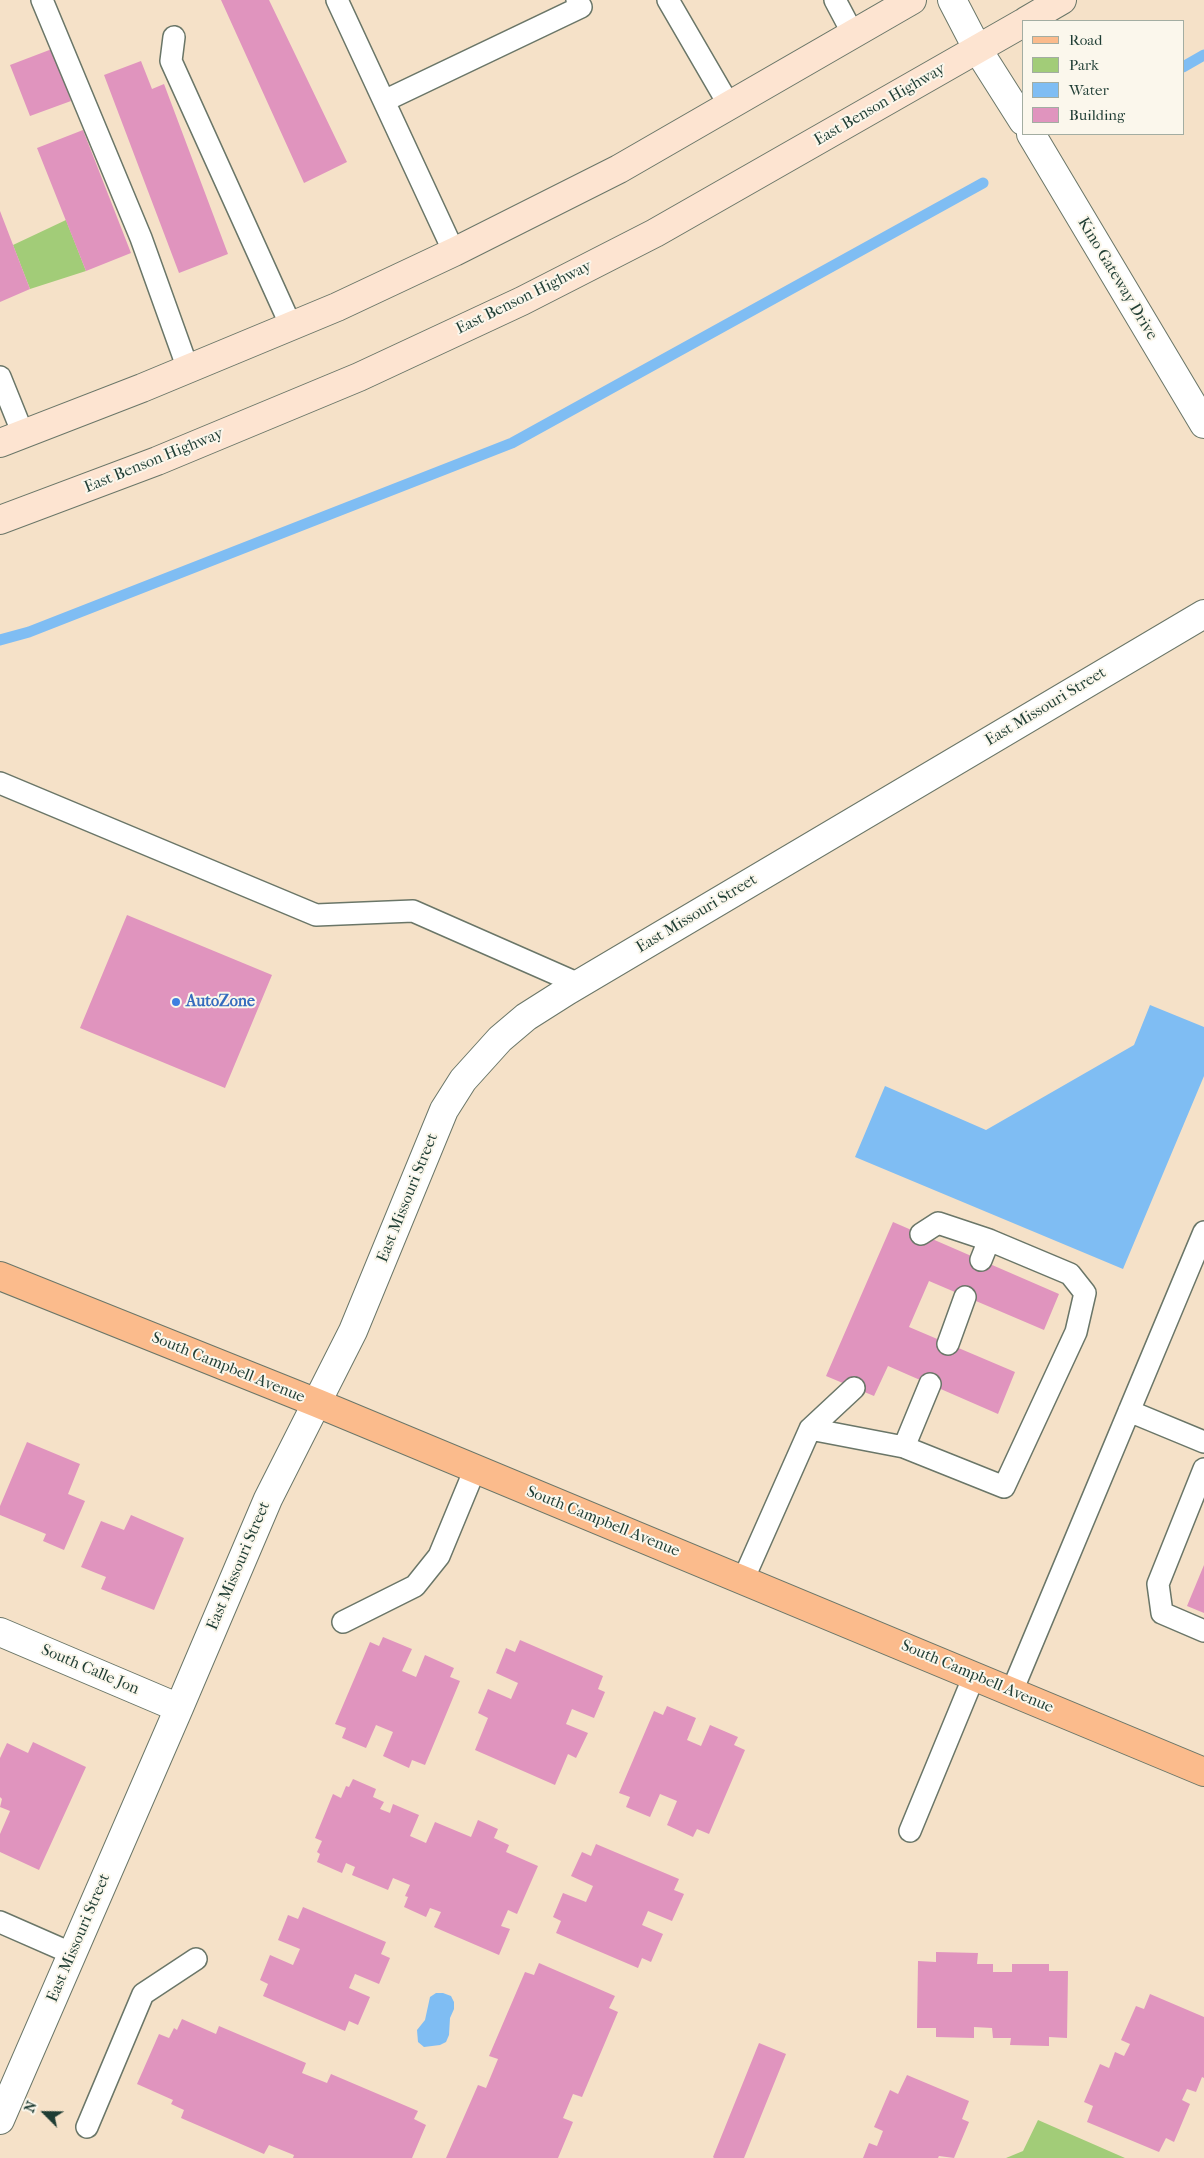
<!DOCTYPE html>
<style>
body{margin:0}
#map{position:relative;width:1204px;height:2158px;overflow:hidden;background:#f5e1c8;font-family:"IM FELL French Canon",serif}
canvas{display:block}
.legend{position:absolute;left:1022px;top:20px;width:162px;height:115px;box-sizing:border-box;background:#fbf7ec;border:1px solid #a3ada2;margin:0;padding:6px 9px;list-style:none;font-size:15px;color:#1f3d34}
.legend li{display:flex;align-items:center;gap:10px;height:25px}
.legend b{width:25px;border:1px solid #a3ada2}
.north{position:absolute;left:20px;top:2088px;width:50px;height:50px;-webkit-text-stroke:4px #fbf7ec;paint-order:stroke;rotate:293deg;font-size:14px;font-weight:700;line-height:20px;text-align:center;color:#1f3d34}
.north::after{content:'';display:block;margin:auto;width:18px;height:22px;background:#1f3d34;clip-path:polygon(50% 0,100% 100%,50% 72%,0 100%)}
</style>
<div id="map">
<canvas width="1204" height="2158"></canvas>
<ul class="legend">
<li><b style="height:6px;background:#fbbb8c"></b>Road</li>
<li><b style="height:14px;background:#a2cc78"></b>Park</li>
<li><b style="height:14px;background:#7fbdf3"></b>Water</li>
<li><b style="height:14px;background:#e094be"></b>Building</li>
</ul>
<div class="north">N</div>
</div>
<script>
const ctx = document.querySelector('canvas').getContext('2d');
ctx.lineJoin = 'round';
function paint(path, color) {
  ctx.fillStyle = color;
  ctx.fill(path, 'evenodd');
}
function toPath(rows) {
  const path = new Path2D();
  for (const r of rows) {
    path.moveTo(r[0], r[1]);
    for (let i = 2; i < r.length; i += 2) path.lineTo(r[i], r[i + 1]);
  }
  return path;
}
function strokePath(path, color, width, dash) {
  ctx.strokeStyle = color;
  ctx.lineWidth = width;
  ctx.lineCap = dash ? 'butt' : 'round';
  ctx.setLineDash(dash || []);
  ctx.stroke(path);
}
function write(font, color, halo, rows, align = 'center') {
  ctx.font = font + ' "IM FELL French Canon",serif';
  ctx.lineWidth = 4;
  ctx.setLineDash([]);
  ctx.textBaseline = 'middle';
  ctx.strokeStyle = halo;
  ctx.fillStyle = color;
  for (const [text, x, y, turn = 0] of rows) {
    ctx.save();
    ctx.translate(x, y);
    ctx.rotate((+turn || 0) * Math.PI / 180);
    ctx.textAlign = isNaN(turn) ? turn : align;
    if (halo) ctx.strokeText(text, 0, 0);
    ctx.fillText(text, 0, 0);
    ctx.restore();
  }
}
paint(toPath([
 [66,220,86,271,30,289,13,245],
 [1038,2120,1125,2158,1006,2158,1023,2151]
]), '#a2cc78');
paint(toPath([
 [1150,1005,1204,1027,1204,1076,1123,1269,855,1157,885,1086,986,1130,1134,1045],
 [436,1993,443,1993,451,1996,454,2002,454,2009,450,2018,449,2035,446,2042,440,2045,424,2047,418,2042,417,2030,425,2020,430,1997]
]), '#7fbdf3');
strokePath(toPath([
 [1183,67,1204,55],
 [0,640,29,632,512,443,983,183]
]), '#7fbdf3', 11);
paint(toPath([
 [221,0,269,0,347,162,304,183],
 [52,49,71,101,30,116,10,65],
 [141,61,152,89,164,84,228,254,179,273,104,75],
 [83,130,131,253,86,271,37,148],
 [0,211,30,289,0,302],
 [127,915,272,975,225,1088,80,1028],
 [893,1222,1059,1294,1044,1330,929,1281,909,1327,1015,1372,998,1414,888,1366,874,1396,826,1376],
 [27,1442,80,1464,68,1494,85,1501,64,1550,43,1541,46,1534,0,1515,0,1506],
 [131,1515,184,1538,154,1610,101,1589,106,1577,81,1567,101,1521,124,1530],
 [1204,1565,1204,1613,1187,1606],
 [383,1637,412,1649,402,1671,416,1677,425,1655,454,1668,450,1677,460,1681,425,1765,412,1760,409,1768,383,1756,393,1732,376,1725,366,1748,342,1738,346,1728,335,1724,370,1642,379,1646],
 [520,1640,603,1676,598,1689,605,1692,594,1718,572,1709,566,1724,588,1733,576,1758,568,1754,555,1785,475,1750,488,1718,478,1713,488,1689,511,1699,518,1683,496,1673,506,1648,515,1652],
 [667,1706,696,1718,687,1740,701,1746,710,1725,738,1737,734,1745,745,1750,709,1834,697,1829,693,1837,667,1825,677,1801,660,1794,650,1817,626,1807,630,1797,619,1793,654,1711,663,1715],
 [33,1742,86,1767,39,1870,0,1852,0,1834,10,1811,0,1807,2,1799,0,1797,0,1758,7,1743,28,1753],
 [353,1779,376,1789,373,1797,384,1802,380,1809,390,1813,393,1804,419,1815,410,1836,426,1843,435,1822,471,1837,478,1820,498,1829,494,1838,509,1845,506,1852,538,1866,517,1914,508,1910,501,1926,510,1929,499,1955,434,1927,441,1912,430,1908,426,1917,404,1907,408,1897,405,1896,410,1885,393,1878,388,1890,352,1875,355,1867,346,1863,342,1873,317,1862,320,1854,317,1852,322,1841,315,1838,333,1794,341,1798,346,1786,349,1787],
 [596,1844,679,1879,674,1890,684,1894,672,1921,648,1911,642,1925,663,1934,651,1962,642,1958,638,1968,556,1933,561,1921,553,1917,563,1893,586,1902,593,1886,571,1876,582,1852,591,1856],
 [303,1907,386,1942,381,1954,390,1958,379,1984,355,1974,349,1988,370,1997,358,2025,349,2021,345,2031,263,1996,268,1984,260,1980,270,1955,293,1965,300,1949,278,1940,288,1915,298,1919],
 [936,1952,978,1953,977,1964,993,1964,993,1972,1012,1972,1012,1964,1049,1964,1049,1971,1068,1971,1067,2038,1049,2037,1049,2046,1010,2045,1011,2038,993,2038,992,2028,974,2027,974,2038,936,2037,936,2028,917,2028,918,1961,936,1962],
 [539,1963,615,1996,609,2008,618,2012,582,2097,573,2094,563,2118,573,2122,558,2158,446,2158,478,2085,486,2088,498,2059,489,2056,525,1972,534,1975],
 [1150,1994,1204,2017,1204,2078,1202,2077,1196,2092,1187,2089,1182,2100,1190,2104,1174,2142,1166,2138,1159,2152,1087,2122,1093,2106,1084,2102,1100,2064,1109,2068,1115,2052,1124,2056,1130,2044,1121,2040,1136,2006,1144,2009],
 [182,2019,216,2034,219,2026,306,2063,302,2073,327,2083,331,2074,418,2111,414,2119,426,2125,412,2158,293,2158,294,2155,269,2145,264,2154,181,2118,184,2110,171,2104,173,2100,137,2084,159,2034,169,2038,174,2028,177,2030],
 [759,2043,786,2054,744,2158,714,2158,713,2157],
 [907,2075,969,2101,962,2119,969,2122,954,2158,939,2156,938,2158,863,2158,869,2143,877,2146,883,2131,874,2127,890,2090,898,2094]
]), '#e094be');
const lane = toPath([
 [42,0,141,238,188,369],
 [337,0,454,252],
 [668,0,729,105],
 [835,0,853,34],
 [174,37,171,61,291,326],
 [384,101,581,7,577,0],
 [0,377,23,434],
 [0,783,316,915,413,911,579,984],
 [981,1260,989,1240],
 [948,1344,965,1297],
 [1129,1411,1204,1442],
 [810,1429,904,1447,1004,1487,1076,1332,1085,1293,1070,1274,989,1240,938,1223,921,1234],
 [904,1447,930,1384],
 [1204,1469,1158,1584,1162,1613,1204,1631],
 [743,1580,810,1429,854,1388],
 [343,1622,415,1586,439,1556,475,1469],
 [1012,1691,1204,1232],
 [910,1831,974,1676],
 [0,1922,73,1954],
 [87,2127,143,1994,196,1959]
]);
const street = toPath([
 [952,0,978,50,1023,121],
 [1031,134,1204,424],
 [0,1632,179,1708],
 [0,2120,179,1708,268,1499,353,1331,444,1110,463,1080,500,1039,526,1017,567,991,1204,614]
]);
const secondary = toPath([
 [1026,21,1062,0],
 [0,443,142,388,337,307,454,252,619,169,912,0],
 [0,520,157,461,359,377,522,301,655,233,1023,23]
]);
const primary = toPath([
 [0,1276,317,1403,1204,1772]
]);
strokePath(lane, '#6a7668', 24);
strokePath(street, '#6a7668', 30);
strokePath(secondary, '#6a7668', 30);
strokePath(primary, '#6a7668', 30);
strokePath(lane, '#fff', 21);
strokePath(street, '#fff', 28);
strokePath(secondary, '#fde4d1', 28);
strokePath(primary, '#fbbb8c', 28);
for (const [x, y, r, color] of [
 [176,1002,5,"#3f7fe0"]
]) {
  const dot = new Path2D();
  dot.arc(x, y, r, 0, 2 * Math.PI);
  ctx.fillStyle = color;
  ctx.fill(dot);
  strokePath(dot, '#fbf7ec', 2);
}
write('16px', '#1f3d34', '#fbf7ec', [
 ["East Benson Highway",880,105,-30],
 ["Kino Gateway Drive",1117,279,59],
 ["East Benson Highway",524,298,-26],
 ["East Benson Highway",154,461,-22],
 ["East Missouri Street",1046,707,-31],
 ["East Missouri Street",697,914,-31],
 ["East Missouri Street",408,1198,-68],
 ["South Campbell Avenue",228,1368,22],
 ["South Campbell Avenue",603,1522,22],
 ["East Missouri Street",239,1566,-67],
 ["South Calle Jon",90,1670,23],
 ["South Campbell Avenue",977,1677,23],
 ["East Missouri Street",79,1938,-67]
]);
write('bold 16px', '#366cbe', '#fbf7ec', [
 ["AutoZone",186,1002]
], 'left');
</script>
